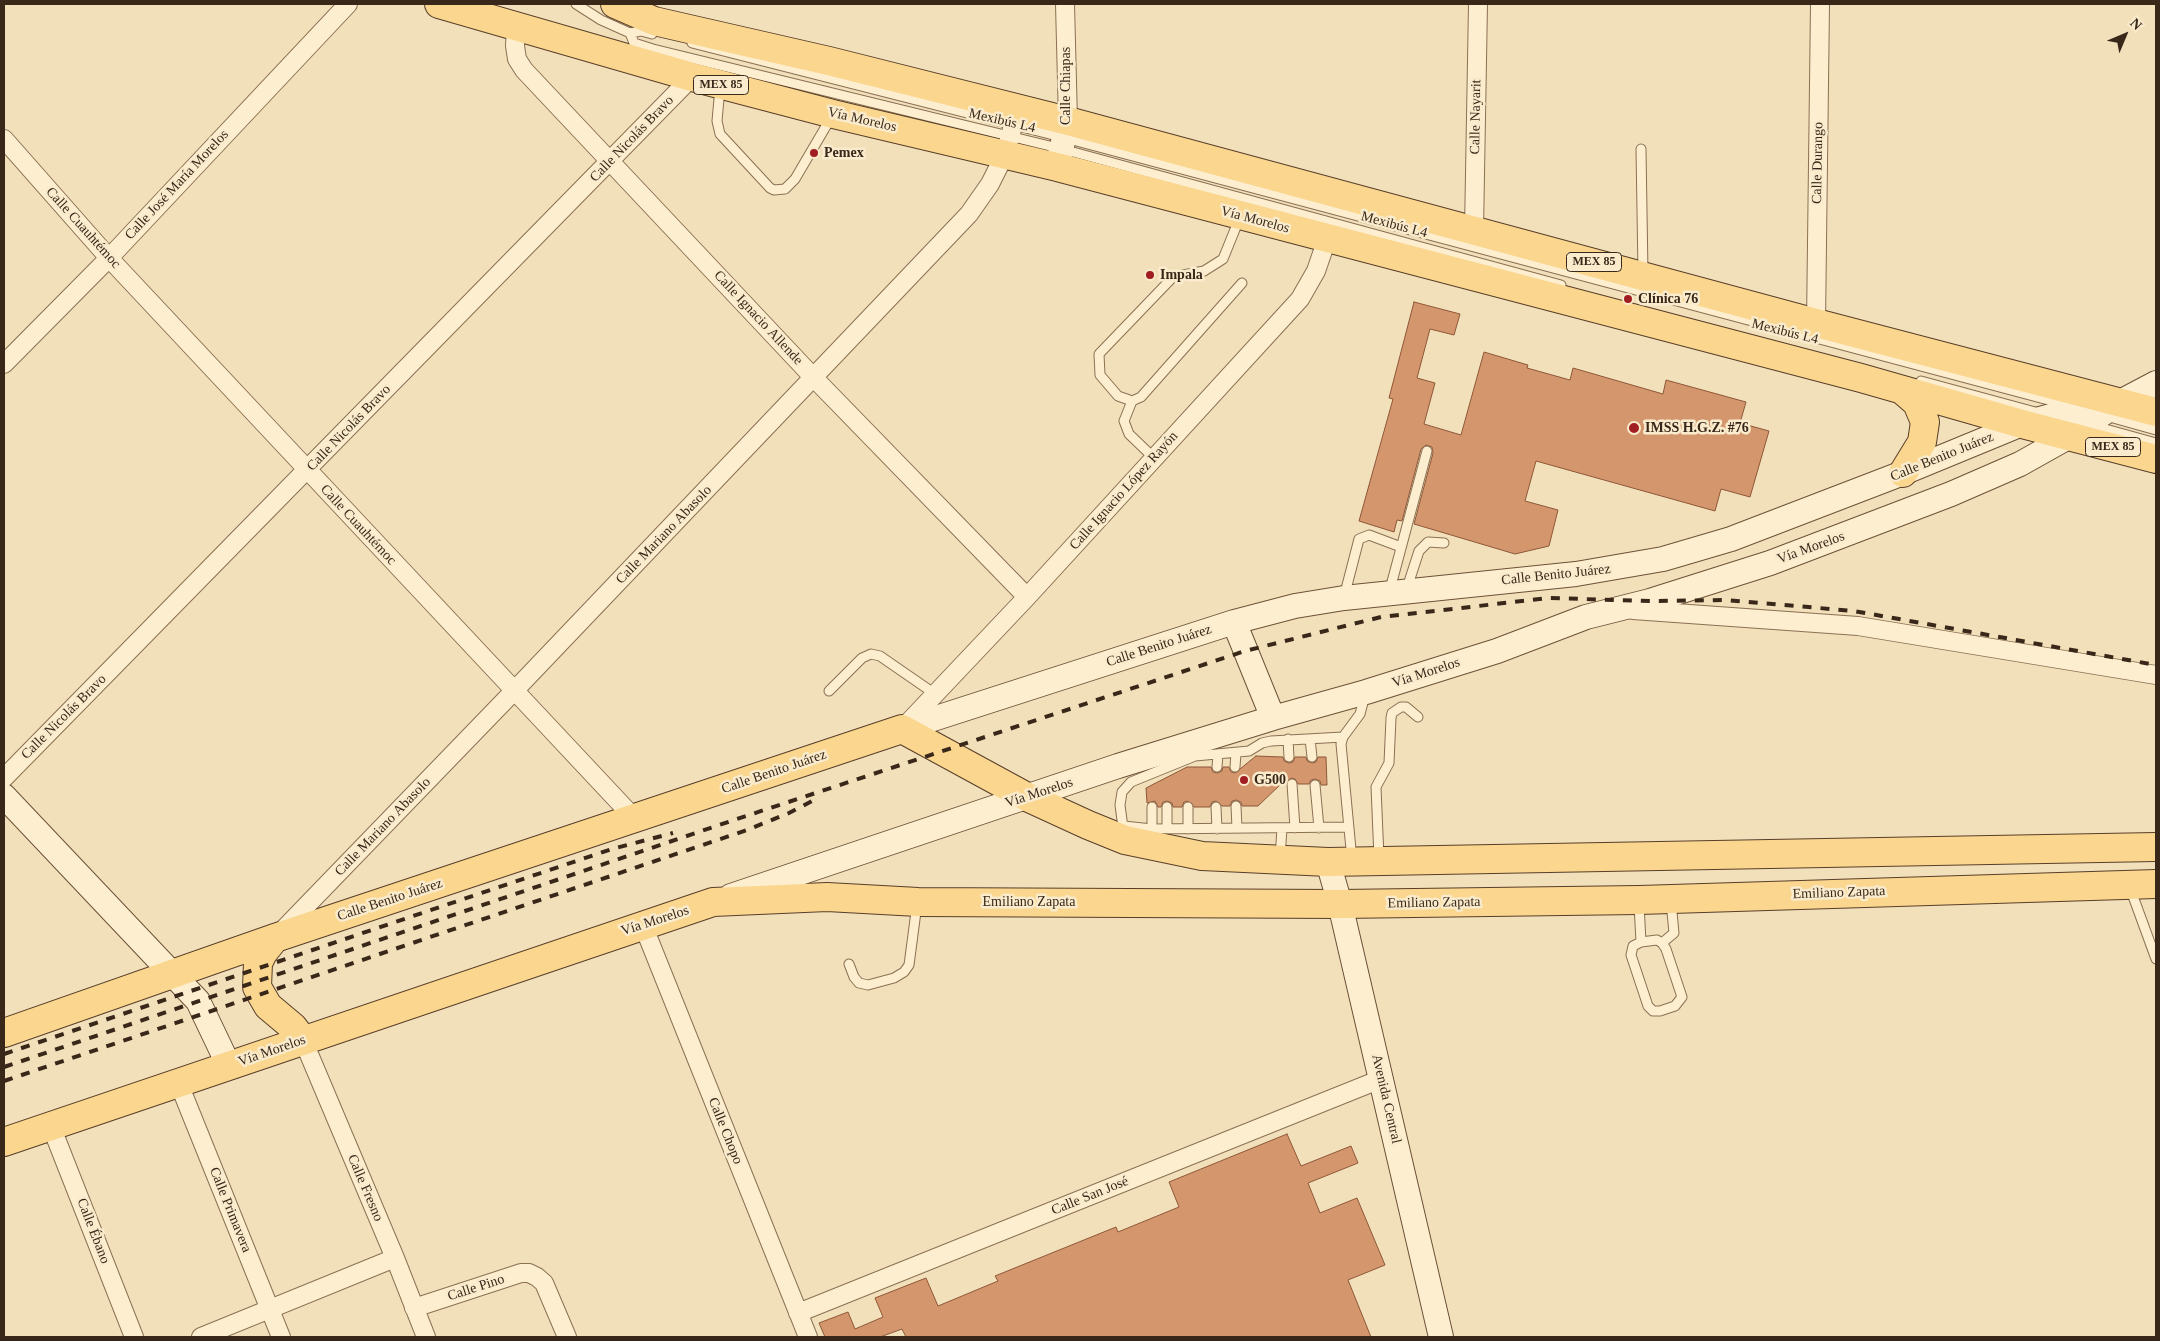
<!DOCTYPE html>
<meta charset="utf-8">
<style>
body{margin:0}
#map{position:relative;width:2160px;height:1341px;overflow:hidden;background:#f2e0bb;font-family:"Times New Roman",serif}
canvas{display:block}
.frame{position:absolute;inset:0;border:5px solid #39281a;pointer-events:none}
.north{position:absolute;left:2100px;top:10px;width:50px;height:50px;-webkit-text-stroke:4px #f9ebcc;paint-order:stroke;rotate:45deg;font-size:14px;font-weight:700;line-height:20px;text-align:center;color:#39281a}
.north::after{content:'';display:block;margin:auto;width:18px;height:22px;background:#39281a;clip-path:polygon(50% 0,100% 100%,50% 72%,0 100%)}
</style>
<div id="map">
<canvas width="2160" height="1341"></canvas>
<div class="frame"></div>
<div class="north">N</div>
</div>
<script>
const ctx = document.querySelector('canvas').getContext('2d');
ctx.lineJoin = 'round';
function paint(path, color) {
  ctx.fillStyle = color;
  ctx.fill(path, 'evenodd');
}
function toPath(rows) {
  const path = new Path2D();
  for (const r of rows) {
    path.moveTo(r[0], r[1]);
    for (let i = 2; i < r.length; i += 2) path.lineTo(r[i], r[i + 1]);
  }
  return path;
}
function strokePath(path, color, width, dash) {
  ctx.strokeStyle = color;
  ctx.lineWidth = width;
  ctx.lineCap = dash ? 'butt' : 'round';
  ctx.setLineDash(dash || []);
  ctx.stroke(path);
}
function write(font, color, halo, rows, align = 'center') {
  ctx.font = font + ' "Times New Roman",serif';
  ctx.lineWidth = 5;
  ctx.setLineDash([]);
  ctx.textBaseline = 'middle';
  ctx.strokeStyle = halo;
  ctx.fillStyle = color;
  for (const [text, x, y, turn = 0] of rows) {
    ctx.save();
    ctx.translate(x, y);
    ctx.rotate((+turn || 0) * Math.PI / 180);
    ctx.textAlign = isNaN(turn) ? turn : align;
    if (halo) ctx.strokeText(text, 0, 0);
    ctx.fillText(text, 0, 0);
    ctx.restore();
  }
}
const building = toPath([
 [1414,302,1460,314,1454,335,1430,329,1417,378,1435,383,1424,424,1461,435,1484,352,1528,365,1527,368,1570,380,1573,368,1663,394,1666,380,1746,402,1740,423,1769,431,1750,497,1721,489,1715,511,1536,461,1525,501,1558,510,1549,546,1515,554,1414,524,1433,453,1432,447,1426,445,1421,449,1402,521,1397,520,1394,532,1359,521,1393,399,1389,398,1414,302],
 [1256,756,1283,757,1284,761,1289,763,1293,762,1295,757,1306,757,1307,761,1312,763,1316,762,1318,757,1326,757,1327,785,1321,785,1320,781,1315,779,1311,780,1309,784,1298,784,1295,779,1291,778,1286,784,1282,783,1258,806,1242,806,1241,802,1236,800,1232,801,1230,806,1222,806,1216,801,1212,802,1210,807,1194,807,1188,801,1184,802,1182,807,1173,807,1172,803,1167,801,1163,802,1161,807,1158,807,1155,801,1147,803,1146,788,1187,767,1211,767,1213,772,1217,773,1222,771,1223,767,1229,767,1231,772,1235,773,1256,756],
 [1287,1134,1301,1166,1351,1146,1358,1163,1308,1183,1320,1213,1357,1198,1385,1265,1348,1280,1371,1337,906,1337,902,1329,880,1337,825,1337,819,1323,848,1312,855,1329,883,1317,875,1298,926,1278,938,1306,998,1281,995,1276,1116,1227,1118,1232,1179,1207,1169,1182,1287,1134]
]);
paint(building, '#d4966d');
strokePath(building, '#8d5737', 1);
const lane = toPath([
 [576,4,601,20,630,33,641,31,652,34],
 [630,33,634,43,653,49,1062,149,1561,285],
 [692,43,1065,138,2067,405],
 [720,88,717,121,720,134,770,188,774,190,785,189,795,179,832,116],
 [1641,149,1643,273],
 [1240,217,1223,259,1204,271,1173,277,1099,354,1100,375,1118,396,1132,401,1141,397,1242,283],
 [1921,381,2039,413],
 [1132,401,1124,421,1129,434,1154,458],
 [2106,416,2156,430],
 [2091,425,2156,443],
 [1406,591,1419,551,1428,542,1444,543],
 [1389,593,1427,451],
 [1344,597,1359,539,1369,535,1401,547],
 [829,691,862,658,871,654,880,656,935,694],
 [1288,739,1289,757],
 [1310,739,1312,757],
 [1217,767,1218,755],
 [1235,767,1236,753],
 [1292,784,1295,828],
 [1315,785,1319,828],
 [1236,806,1237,828],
 [1167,807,1167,829],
 [1216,807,1217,829],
 [1124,826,1152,829,1348,827],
 [1152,829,1152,807],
 [1188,829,1188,807],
 [1124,835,1120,805,1122,792,1131,782,1195,756,1249,751,1262,743,1271,741,1343,737],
 [1280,858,1282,828],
 [1379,858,1376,787,1389,763,1391,718,1392,713,1401,707,1406,707,1418,717],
 [1352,860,1341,744,1343,737,1360,714,1365,695],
 [2130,888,2156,959],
 [1639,904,1641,942,1633,946,1631,955,1648,1006,1653,1011,1660,1011,1675,1006,1682,997,1666,949,1662,943,1674,933,1671,902],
 [1641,942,1657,940,1662,943],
 [849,964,854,977,859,983,868,985,894,978,904,972,909,965,917,904]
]);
const street = toPath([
 [1065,4,1068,121],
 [516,26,515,46,517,59,524,70,814,378,1027,597],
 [4,139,109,258,635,819],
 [1474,230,1478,4],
 [1816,323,1820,4],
 [4,364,109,258,348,4],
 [1633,610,1858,626,2156,675],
 [904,727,1027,597,1300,299,1316,271,1327,239],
 [4,778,692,77],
 [643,925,808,1337],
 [280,933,514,691,969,214,990,184,1005,154,1018,108],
 [303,1040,395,1258,426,1337],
 [179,1084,281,1337],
 [51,1126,134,1337],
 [414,1308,521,1273,529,1273,537,1277,544,1283,567,1337],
 [798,1313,1381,1079],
 [201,1337,395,1258]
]);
const secondary = toPath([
 [1057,167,1068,121],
 [1234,622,1273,718],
 [902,729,1234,622,1295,606,1344,598,1576,574,1663,559,1731,539,1903,473,2022,424,2079,408,2120,402,2156,383],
 [4,796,198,1001,229,1066],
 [1328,862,1340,904,1441,1337],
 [731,896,1118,766,1273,718,1366,692,1497,651,1586,617,1650,601,1770,563,1951,494,2020,464,2070,436,2120,402]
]);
const primary = toPath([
 [439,4,692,77,833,114,1057,167,1861,378,2022,424,2156,459],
 [615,4,654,21,829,61,1068,121,1816,323,2156,412],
 [1902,390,1917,403,1925,422,1922,442,1903,473],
 [275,938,263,953,258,963,257,987,268,1006,293,1027,303,1040],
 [4,1033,275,938,902,729,1027,797,1088,825,1125,840,1202,856,1328,862,2156,847],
 [4,1142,713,902,827,897,918,902,1340,904,1639,900,2156,884]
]);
strokePath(lane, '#8b7053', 11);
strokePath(street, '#8b7053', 20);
strokePath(secondary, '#6d5137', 26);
strokePath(primary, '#583e29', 30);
strokePath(lane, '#fceecf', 9);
strokePath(street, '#fceecf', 18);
strokePath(secondary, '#fceecf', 24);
strokePath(primary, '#fad68e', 28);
strokePath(toPath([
 [4,1054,612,849,673,833],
 [4,1067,734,820,1245,651,1381,617,1549,598,1650,601,1726,600,1854,611,2156,665],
 [4,1081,747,830,789,813,816,799]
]), '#39281a', 4, [9, 9]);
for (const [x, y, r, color] of [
 [814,153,5,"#a01d21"],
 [1150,275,5,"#a01d21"],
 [1628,299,5,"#a01d21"],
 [1634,428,6,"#a01d21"],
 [1244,780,5,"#a01d21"]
]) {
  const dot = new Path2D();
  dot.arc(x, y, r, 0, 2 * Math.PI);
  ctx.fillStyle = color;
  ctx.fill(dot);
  strokePath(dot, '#f9ebcc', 2);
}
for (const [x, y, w] of [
 [721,85,55],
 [1594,262,55],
 [2113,447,55]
]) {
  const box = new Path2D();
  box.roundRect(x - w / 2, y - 9.5, w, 19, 4);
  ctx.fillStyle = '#f9ebcc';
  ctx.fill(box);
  strokePath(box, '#39281a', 1);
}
write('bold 12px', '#39281a', null, [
 ["MEX 85",721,85],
 ["MEX 85",1594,262],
 ["MEX 85",2113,447]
]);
write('14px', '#39281a', '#f9ebcc', [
 ["Calle Chiapas",1066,86,-90],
 ["Calle Nayarit",1476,117,-89],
 ["Vía Morelos",862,120,13],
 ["Mexibús L4",1002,121,13],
 ["Calle Nicolás Bravo",632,139,-46],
 ["Calle Durango",1818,163,-89],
 ["Calle José María Morelos",177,185,-47],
 ["Vía Morelos",1255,220,15],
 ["Mexibús L4",1394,225,15],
 ["Calle Cuauhtémoc",83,228,48],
 ["Calle Ignacio Allende",758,318,47],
 ["Mexibús L4",1785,332,14],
 ["Calle Nicolás Bravo",349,428,-46],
 ["Calle Benito Juárez",1942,457,-22],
 ["Calle Ignacio López Rayón",1124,491,-48],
 ["Calle Cuauhtémoc",358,525,47],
 ["Calle Mariano Abasolo",664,535,-46],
 ["Vía Morelos",1811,548,-20],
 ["Calle Benito Juárez",1556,575,-6],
 ["Calle Benito Juárez",1159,646,-18],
 ["Vía Morelos",1426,673,-18],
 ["Calle Nicolás Bravo",64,717,-45],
 ["Calle Benito Juárez",774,772,-19],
 ["Vía Morelos",1039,793,-18],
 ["Calle Mariano Abasolo",383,827,-46],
 ["Emiliano Zapata",1839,893,-2],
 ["Calle Benito Juárez",390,900,-18],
 ["Emiliano Zapata",1029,902],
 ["Emiliano Zapata",1434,903,-1],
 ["Vía Morelos",655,921,-18],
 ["Vía Morelos",272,1051,-19],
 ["Avenida Central",1386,1099,77],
 ["Calle Chopo",725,1131,68],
 ["Calle Fresno",365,1188,67],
 ["Calle San José",1090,1196,-22],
 ["Calle Primavera",230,1210,68],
 ["Calle Ébano",93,1231,69],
 ["Calle Pino",476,1288,-18]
]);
write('bold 14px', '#39281a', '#f9ebcc', [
 ["Pemex",824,153],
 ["Impala",1160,275],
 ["Clínica 76",1638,299],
 ["IMSS H.G.Z. #76",1645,428],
 ["G500",1254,780]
], 'left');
</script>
